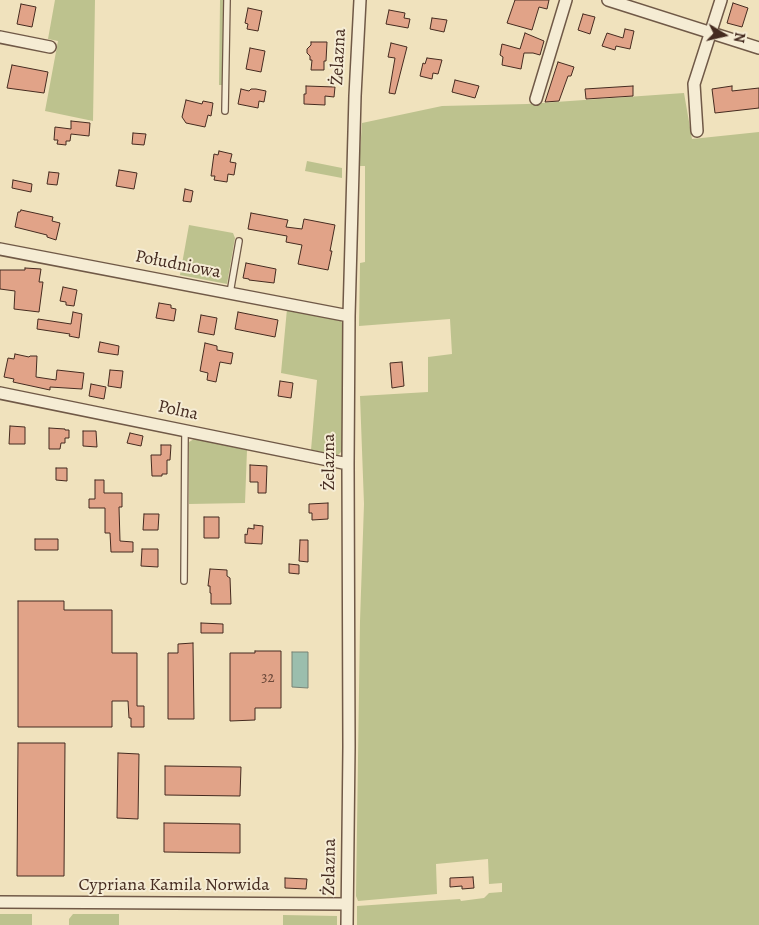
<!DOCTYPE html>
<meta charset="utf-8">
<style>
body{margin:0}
#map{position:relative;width:759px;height:925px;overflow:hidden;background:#f0e2bd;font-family:Alegreya,serif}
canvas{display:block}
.north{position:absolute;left:699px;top:10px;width:50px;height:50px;-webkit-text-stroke:4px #f5ecd4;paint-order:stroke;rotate:99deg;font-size:14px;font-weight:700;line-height:20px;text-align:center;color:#452b20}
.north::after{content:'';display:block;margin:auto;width:18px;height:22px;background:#452b20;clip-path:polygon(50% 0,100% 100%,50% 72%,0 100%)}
</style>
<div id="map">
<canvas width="759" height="925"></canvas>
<div class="north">N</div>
</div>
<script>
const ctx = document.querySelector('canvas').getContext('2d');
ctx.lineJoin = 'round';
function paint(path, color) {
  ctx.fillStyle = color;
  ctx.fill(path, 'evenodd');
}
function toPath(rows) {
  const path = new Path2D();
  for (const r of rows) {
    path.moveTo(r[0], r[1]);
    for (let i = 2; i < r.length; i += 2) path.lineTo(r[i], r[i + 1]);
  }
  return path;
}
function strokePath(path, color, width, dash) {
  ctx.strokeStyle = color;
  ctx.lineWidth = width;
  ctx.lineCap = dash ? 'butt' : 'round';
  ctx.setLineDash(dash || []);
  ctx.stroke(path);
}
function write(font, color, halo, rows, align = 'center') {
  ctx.font = font + ' Alegreya,serif';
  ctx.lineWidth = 4;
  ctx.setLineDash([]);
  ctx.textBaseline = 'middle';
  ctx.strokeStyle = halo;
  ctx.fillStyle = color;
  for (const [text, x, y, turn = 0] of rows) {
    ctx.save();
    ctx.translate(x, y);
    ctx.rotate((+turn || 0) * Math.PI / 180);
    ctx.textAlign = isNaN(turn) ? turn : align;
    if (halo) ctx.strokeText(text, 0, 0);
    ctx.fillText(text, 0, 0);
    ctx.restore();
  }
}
paint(toPath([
 [55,0,95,0,93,121,45,111,58,41,48,39],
 [220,0,224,0,223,85,219,85],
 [684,93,692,139,759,132,759,925,357,925,357,906,460,899,461,901,484,898,489,893,502,892,502,883,489,884,488,859,436,864,437,894,358,901,356,896,360,621,364,504,360,396,428,392,428,357,452,354,450,319,359,326,360,263,365,262,365,166,359,166,362,123,442,106,527,104],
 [307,161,342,168,342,178,305,171],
 [189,225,233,233,235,238,227,284,180,275],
 [287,309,341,321,342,323,342,451,338,455,311,450,317,380,281,373],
 [194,439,247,450,245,503,189,504,189,442],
 [0,914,32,914,32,925,0,925],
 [73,914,119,914,119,925,69,925,69,919],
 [283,915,337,916,337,925,283,925]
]), '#bdc28e');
const water = toPath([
 [292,652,308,652,308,688,292,687,292,652]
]);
paint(water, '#9bbead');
strokePath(water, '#798375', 1);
const building = toPath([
 [515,0,549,0,547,9,539,7,532,30,507,23,515,0],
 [733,3,748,8,742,27,727,23,733,3],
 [21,4,36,7,32,27,17,24,21,4],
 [248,8,262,11,258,31,247,29,248,24,245,23,248,8],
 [389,10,405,13,404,18,410,19,408,28,386,24,389,10],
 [583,14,595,17,590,34,578,30,583,14],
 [432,18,447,20,444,32,430,29,432,18],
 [625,29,634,31,630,49,616,46,615,50,602,46,607,33,623,38,625,29],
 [525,33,544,41,540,55,533,53,524,53,521,69,502,65,503,57,500,55,502,44,520,49,525,33],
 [311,42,327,42,326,61,324,61,324,70,311,70,312,60,310,60,310,56,307,53,307,49,311,45,311,42],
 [391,43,407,47,395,94,389,93,395,58,388,57,391,43],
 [250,48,265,51,261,72,246,69,250,48],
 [427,58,442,60,438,74,433,73,432,79,420,76,423,63,425,64,427,58],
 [558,62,574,67,571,76,568,76,559,101,545,102,558,62],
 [12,65,48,72,44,93,7,88,12,65],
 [455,80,479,86,475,98,452,92,455,80],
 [306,86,335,87,334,97,325,96,325,105,304,104,304,94,306,94,306,86],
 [633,86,633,96,586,99,585,89,633,86],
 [732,86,732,91,759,88,759,108,715,113,712,89,732,86],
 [241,89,249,91,251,89,256,89,266,91,264,102,259,101,258,108,238,104,241,89],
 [186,100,202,104,203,101,213,103,211,116,208,115,205,127,186,123,182,117,186,100],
 [71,121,90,123,89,136,71,134,70,141,66,141,66,145,57,144,58,140,54,140,55,127,71,129,71,121],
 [133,133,146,134,144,145,132,144,133,133],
 [219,151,232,154,230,162,236,163,234,175,228,174,227,182,214,180,215,176,211,176,214,154,218,155,219,151],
 [119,170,137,173,134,189,116,186,119,170],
 [49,172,59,173,57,185,47,184,49,172],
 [13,180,32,184,31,192,12,188,13,180],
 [185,189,193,191,191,202,183,201,185,189],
 [21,210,53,217,52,221,60,223,56,240,47,237,47,235,15,227,18,212,20,212,21,210],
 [251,213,288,220,286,227,302,229,304,219,335,225,330,251,332,251,328,270,298,264,302,245,286,242,287,236,248,229,251,213],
 [246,263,276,269,274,283,249,280,249,279,243,278,246,263],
 [25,268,41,269,39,282,43,282,39,312,14,309,15,291,0,289,0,270,25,270,25,268],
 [63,287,77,290,74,306,66,305,66,302,60,301,63,287],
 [159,303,171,305,171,308,176,309,174,321,156,318,159,303],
 [73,312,82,314,79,338,69,336,70,334,37,329,38,319,71,324,73,312],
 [238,312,278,320,275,337,235,329,238,312],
 [201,315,217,318,214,335,198,332,201,315],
 [100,342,119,346,118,355,98,352,100,342],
 [205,343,217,346,217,350,233,353,231,364,220,362,216,382,207,380,208,373,200,371,205,343],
 [15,354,29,357,30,356,37,356,36,377,56,380,57,370,84,373,82,389,50,387,50,390,13,382,14,379,4,377,8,358,14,359,15,354],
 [402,362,404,386,392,388,390,363,402,362],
 [110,370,123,371,121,388,108,386,110,370],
 [280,381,293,383,291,398,278,396,280,381],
 [91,384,106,387,104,399,89,396,91,384],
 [10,426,25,427,25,444,9,444,10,426],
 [49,428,65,429,65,430,69,430,69,438,65,438,65,443,61,443,60,449,49,449,49,428],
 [83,431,96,431,97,447,83,446,83,431],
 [130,433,143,436,141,446,127,443,130,433],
 [161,445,171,445,170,460,167,460,167,474,162,474,162,476,152,476,151,455,161,455,161,445],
 [250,465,267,466,266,493,258,493,258,482,250,482,250,465],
 [56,468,67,468,67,481,56,480,56,468],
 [95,480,104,480,104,493,122,493,122,507,119,507,120,541,133,542,133,552,111,552,110,533,105,533,105,508,89,508,89,499,95,499,95,480],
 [328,503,328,519,312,520,312,513,309,513,309,504,328,503],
 [144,514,159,514,158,530,143,530,144,514],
 [204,517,219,517,219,538,204,538,204,517],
 [254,525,263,526,262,544,245,543,245,534,247,535,248,528,254,529,254,525],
 [35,539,58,539,58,550,35,550,35,539],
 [300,540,308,540,308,562,299,561,300,540],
 [142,549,158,549,158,567,141,566,142,549],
 [289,564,299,565,299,574,289,573,289,564],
 [210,569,227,570,227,576,230,578,231,604,211,604,211,593,210,593,210,586,208,586,210,569],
 [18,601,64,601,64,610,112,610,112,653,137,653,137,706,144,706,144,727,131,727,131,718,129,718,128,701,112,701,112,727,18,727,18,601],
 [201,623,223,624,223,633,201,633,201,623],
 [193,643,194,719,168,719,168,653,178,653,178,644,193,643],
 [255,651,281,651,281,708,255,708,255,720,230,721,230,653,255,653,255,651],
 [18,743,65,743,64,876,17,876,18,743],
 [118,753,139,754,138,819,117,818,118,753],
 [165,766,241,767,240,796,165,795,165,766],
 [164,823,240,824,240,853,164,852,164,823],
 [473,877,474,888,462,889,462,886,450,887,450,878,473,877],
 [285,878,307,879,306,889,285,888,285,878]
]);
paint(building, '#e1a388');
strokePath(building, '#452b20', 1);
const service = toPath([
 [225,111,227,0],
 [230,293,239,241],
 [184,581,185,430]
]);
const minor = toPath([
 [608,0,759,48],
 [0,37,50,47],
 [536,99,566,0],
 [697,131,694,84,721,0],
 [0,249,349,316],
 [0,393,348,464],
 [0,902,347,904],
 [347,925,349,747,348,464,349,316,355,96,360,0]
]);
strokePath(service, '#705947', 8);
strokePath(minor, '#705947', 14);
strokePath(service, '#f5ecd4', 5.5);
strokePath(minor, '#f5ecd4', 11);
write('15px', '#6c493a', null, [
 ["32",268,678]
]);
write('18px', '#452b20', '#f5ecd4', [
 ["Żelazna",339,57,-87],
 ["Południowa",178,265,11],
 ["Polna",178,411,12],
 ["Żelazna",330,462,-90],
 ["Żelazna",330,867,-89],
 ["Cypriana Kamila Norwida",174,886]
]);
</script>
